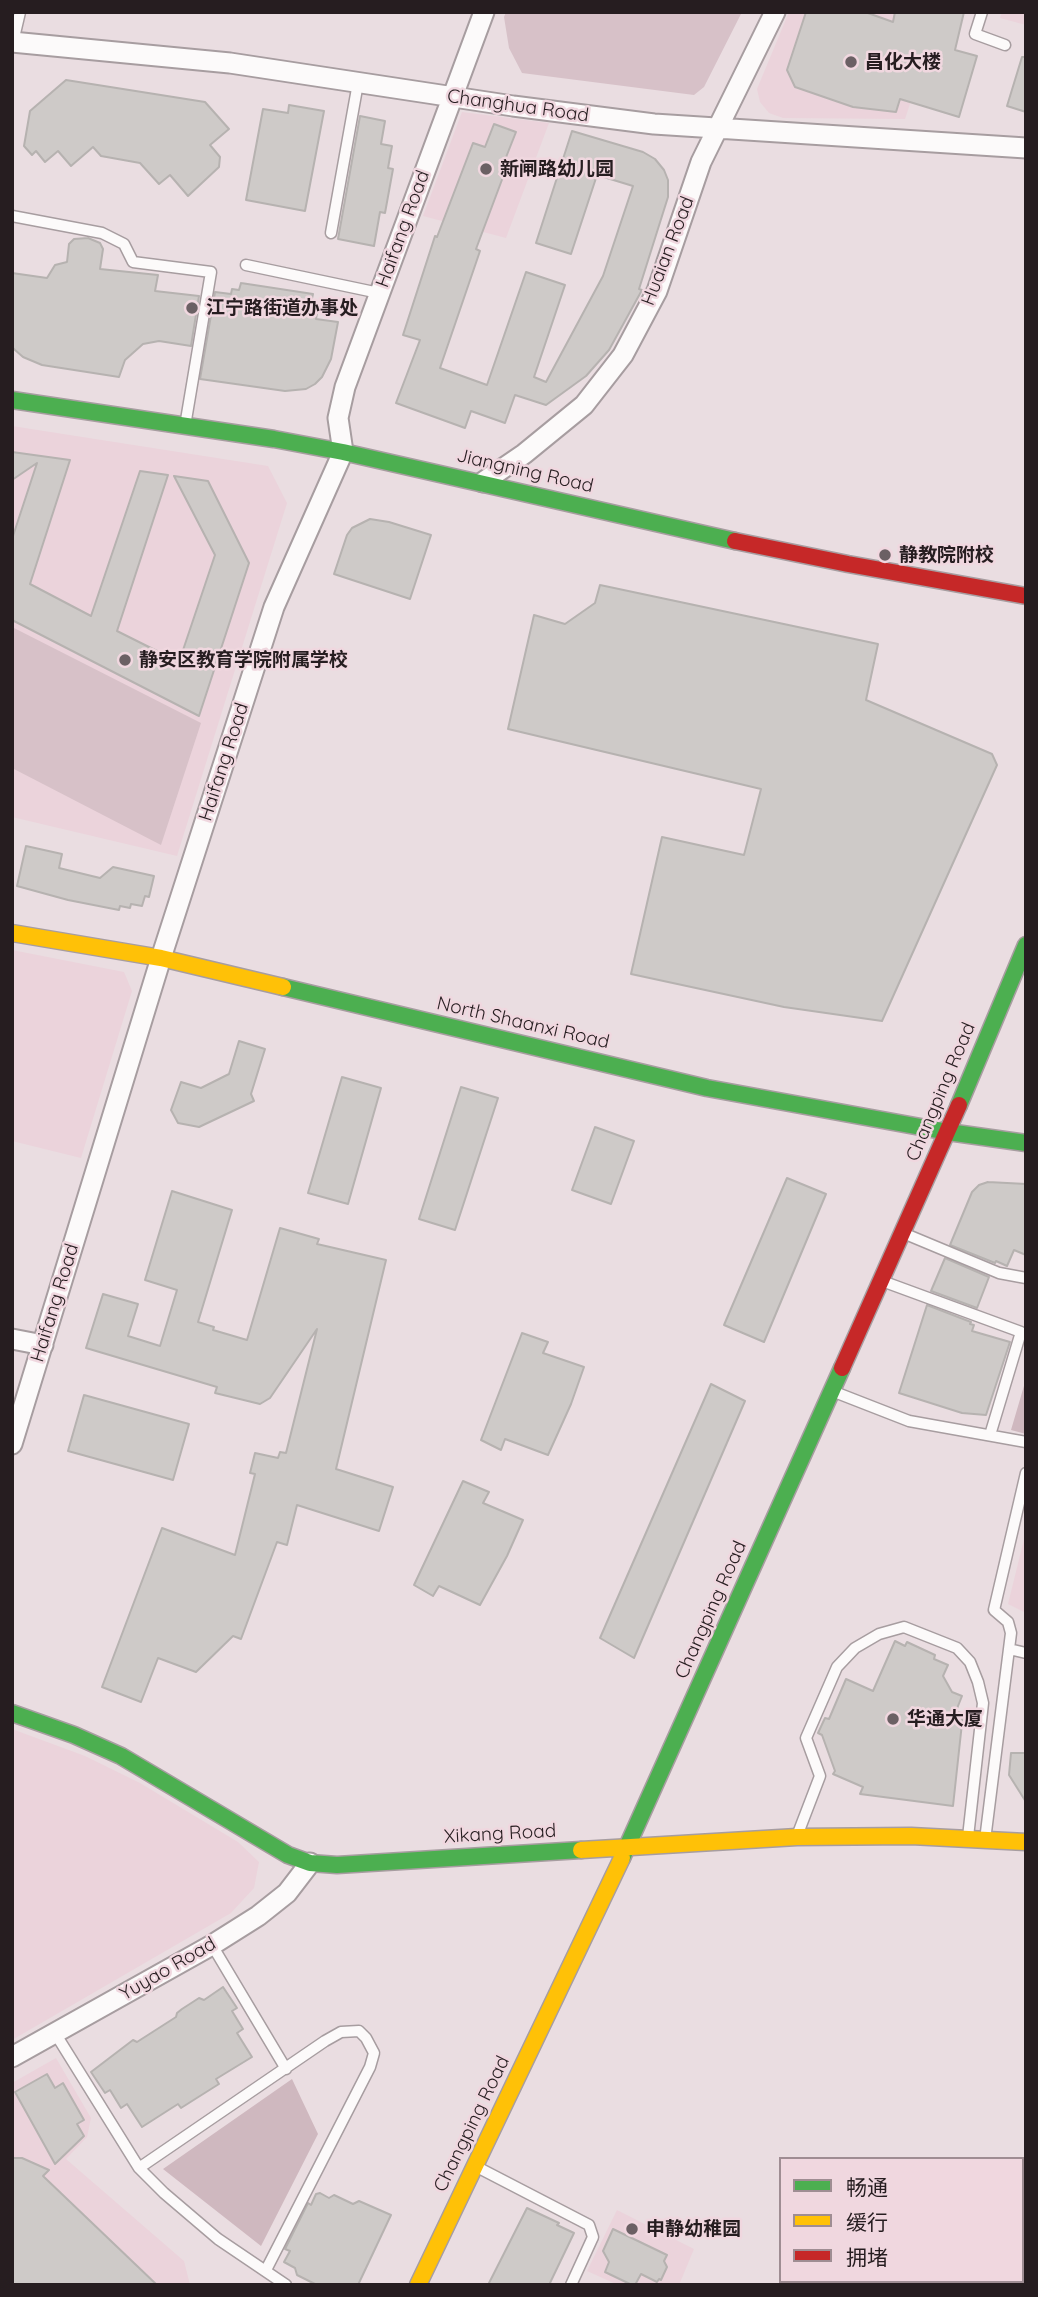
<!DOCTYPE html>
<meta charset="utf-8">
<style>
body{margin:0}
#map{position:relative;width:1038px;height:2297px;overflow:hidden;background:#eadde1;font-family:Quicksand,"Noto Sans SC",sans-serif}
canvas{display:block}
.frame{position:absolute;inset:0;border:14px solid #261d20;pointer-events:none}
.legend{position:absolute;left:779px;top:2157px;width:245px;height:126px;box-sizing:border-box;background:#f0d7df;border:2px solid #9f8d93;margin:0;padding:9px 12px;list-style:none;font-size:21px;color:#261d20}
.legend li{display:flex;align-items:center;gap:14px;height:35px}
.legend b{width:35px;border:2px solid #9f8d93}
</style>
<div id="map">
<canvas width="1038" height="2297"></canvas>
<div class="frame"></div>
<ul class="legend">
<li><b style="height:9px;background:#4caf50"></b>畅通</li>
<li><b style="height:9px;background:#ffc107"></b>缓行</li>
<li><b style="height:9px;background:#c62828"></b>拥堵</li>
</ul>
</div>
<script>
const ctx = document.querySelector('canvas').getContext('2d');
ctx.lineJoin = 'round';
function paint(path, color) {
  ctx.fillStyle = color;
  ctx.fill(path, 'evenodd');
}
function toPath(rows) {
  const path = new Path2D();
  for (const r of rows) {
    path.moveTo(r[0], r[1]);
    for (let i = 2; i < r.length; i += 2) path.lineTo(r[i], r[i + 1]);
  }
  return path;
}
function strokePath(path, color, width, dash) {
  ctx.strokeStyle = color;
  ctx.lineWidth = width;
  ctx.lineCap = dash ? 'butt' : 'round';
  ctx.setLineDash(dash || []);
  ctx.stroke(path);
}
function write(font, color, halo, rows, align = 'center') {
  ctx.font = font + ' Quicksand,"Noto Sans SC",sans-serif';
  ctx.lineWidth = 5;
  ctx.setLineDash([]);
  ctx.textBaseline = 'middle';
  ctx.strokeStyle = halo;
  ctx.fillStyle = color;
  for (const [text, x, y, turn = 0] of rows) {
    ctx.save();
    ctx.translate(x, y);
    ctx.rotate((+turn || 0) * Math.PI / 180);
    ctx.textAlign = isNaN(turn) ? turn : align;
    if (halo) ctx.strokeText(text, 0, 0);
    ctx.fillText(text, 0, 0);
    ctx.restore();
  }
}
paint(toPath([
 [789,12,927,12,939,16,905,119,783,118,769,113,760,102,757,89],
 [1002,12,1026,12,1026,25,1000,18],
 [462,112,549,123,506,238,423,216],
 [12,426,268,466,287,503,177,856,12,817],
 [12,950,124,972,132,991,81,1158,12,1141],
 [1026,1531,1026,1613,1008,1604],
 [12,1729,85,1756,140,1783,238,1842,259,1862,254,1888,231,1913,12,2040],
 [56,2058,91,2118,87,2137,66,2159,184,2261,190,2285,12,2285,12,2083],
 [617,2210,694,2249,679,2285,618,2285,587,2271]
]), '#ebd3db');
paint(toPath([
 [506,12,742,12,704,87,694,95,522,73,509,48,504,17],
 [12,627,201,723,161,845,12,768]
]), '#d7c1c8');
paint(toPath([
 [1026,1379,1026,1434,1011,1430],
 [292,2079,318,2134,261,2246,163,2169]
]), '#cfb8bf');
const building = toPath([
 [806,12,865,12,893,22,895,12,964,12,955,50,977,56,959,117,900,99,896,112,853,107,795,87,787,70,806,12],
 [1022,57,1026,57,1026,112,1007,106,1022,57],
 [66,80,205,102,229,129,210,145,220,157,219,167,188,196,170,175,159,184,140,163,101,156,93,147,71,166,58,151,45,162,36,151,32,155,24,146,30,111,66,80],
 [289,105,324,111,305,211,246,200,263,109,288,113,289,105],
 [360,116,385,121,381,144,392,146,388,168,393,169,385,213,380,212,374,246,338,239,360,116],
 [494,124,516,132,499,175,503,177,476,249,480,251,440,368,487,385,526,272,565,285,534,377,546,382,603,276,633,186,597,175,571,254,536,243,572,131,643,152,655,159,664,170,668,180,668,197,639,289,642,290,609,350,586,376,546,405,515,395,505,423,471,411,465,428,396,403,420,340,403,335,435,236,437,237,473,143,485,147,494,124],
 [88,238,100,243,103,249,100,269,158,275,155,291,199,296,191,346,159,341,143,344,125,360,119,377,42,365,23,357,15,350,12,347,12,273,47,278,55,265,67,262,69,244,74,239,88,238],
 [241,283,313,294,310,307,318,308,316,319,338,322,331,359,322,377,315,384,306,389,285,391,200,379,215,292,231,294,232,289,239,290,241,283],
 [12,452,70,460,30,584,91,616,140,471,168,475,117,631,179,662,215,555,174,476,208,481,249,563,199,716,12,620,12,539,37,463,12,480,12,452],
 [370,519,389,522,431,535,410,599,334,574,347,535,352,528,370,519],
 [600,585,878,644,866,700,992,754,997,765,882,1021,784,1007,631,974,662,837,744,855,761,789,508,729,534,615,565,624,595,603,600,585],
 [26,846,62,854,59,868,100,878,113,867,154,876,149,897,145,896,142,906,131,904,130,908,120,906,119,910,68,900,17,886,26,846],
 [239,1041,265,1049,251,1094,254,1101,199,1127,178,1123,171,1110,181,1082,201,1088,229,1074,239,1041],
 [342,1077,381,1088,348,1204,308,1193,342,1077],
 [461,1087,498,1098,455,1230,419,1219,461,1087],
 [595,1127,634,1141,611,1204,572,1190,595,1127],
 [787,1178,826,1194,764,1342,724,1325,787,1178],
 [988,1182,1026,1184,1026,1255,1014,1250,1007,1266,996,1261,995,1263,950,1245,972,1192,979,1185,988,1182],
 [172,1191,232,1210,198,1322,214,1327,213,1330,247,1340,280,1228,319,1239,317,1244,386,1260,336,1469,393,1487,379,1531,297,1505,287,1545,277,1542,241,1639,233,1636,196,1672,158,1658,141,1702,102,1687,162,1528,235,1555,255,1474,250,1473,255,1453,278,1458,280,1452,286,1453,317,1329,270,1398,260,1404,215,1393,217,1387,86,1348,103,1294,138,1304,128,1336,160,1346,177,1290,145,1280,172,1191],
 [945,1258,989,1277,977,1308,931,1291,945,1258],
 [927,1305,971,1322,970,1324,974,1325,972,1331,1010,1342,986,1415,962,1413,899,1393,927,1305],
 [522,1333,548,1342,543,1353,584,1367,571,1404,548,1455,505,1439,501,1450,481,1440,522,1333],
 [711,1384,745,1401,634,1658,600,1638,711,1384],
 [84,1395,189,1424,173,1480,68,1451,84,1395],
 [463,1481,489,1492,483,1503,523,1520,507,1556,480,1605,439,1586,433,1596,414,1585,463,1481],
 [895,1641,905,1646,907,1642,935,1655,934,1659,948,1665,943,1676,952,1692,962,1696,956,1711,963,1714,953,1806,860,1794,863,1787,833,1774,835,1771,822,1735,818,1733,825,1718,829,1719,846,1679,873,1691,895,1641],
 [1011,1753,1026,1753,1026,1802,1009,1775,1011,1753],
 [223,1987,237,2008,232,2011,243,2029,237,2033,252,2057,216,2079,219,2084,211,2089,181,2108,178,2104,142,2127,127,2104,121,2108,110,2090,105,2093,91,2072,133,2040,137,2042,176,2017,177,2013,182,2009,199,1998,204,2000,223,1987],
 [47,2074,55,2088,63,2083,84,2120,77,2124,84,2136,55,2164,15,2092,47,2074],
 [12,2158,22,2158,49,2170,43,2176,157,2285,12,2285,12,2158],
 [320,2193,329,2198,334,2195,353,2204,359,2201,391,2215,358,2285,317,2285,297,2275,295,2268,284,2262,290,2251,285,2249,308,2203,311,2205,316,2194,320,2193],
 [527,2208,559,2223,557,2225,574,2233,549,2285,488,2285,527,2208],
 [613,2229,667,2255,664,2261,667,2267,661,2280,659,2279,657,2282,641,2274,635,2285,632,2285,605,2272,609,2262,603,2251,613,2229]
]);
paint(building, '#cecac8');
strokePath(building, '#b6b2b0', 2);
const lane = toPath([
 [982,12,975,34,1005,45],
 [13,42,20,12],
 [12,216,102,233,124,244,133,262,211,272,185,426],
 [331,233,358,83],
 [246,265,379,293],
 [903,1233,999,1273,1026,1278],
 [882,1281,1021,1332,990,1435],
 [832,1391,909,1421,1026,1442],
 [1009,1649,1026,1653],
 [797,1836,820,1776,806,1738,837,1667,855,1648,879,1634,904,1627,957,1648,970,1662,978,1682,983,1703,968,1837],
 [985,1840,1011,1633,1008,1622,994,1610,1026,1473],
 [212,1945,286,2069],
 [55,2033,139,2168,164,2193,218,2239,286,2285],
 [477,2167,589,2225,593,2237,571,2285],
 [139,2168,325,2041,341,2032,359,2031,366,2038,374,2053,370,2067,266,2270]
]);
const street = toPath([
 [12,42,230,63,513,106,654,124,1026,148],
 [483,482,524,454,584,405,623,355,657,291,701,162,775,12],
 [12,1339,43,1345],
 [12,1444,161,958,274,607,343,452,338,418,345,387,484,12],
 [12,2057,212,1945,258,1916,287,1893,310,1863]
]);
const fast = toPath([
 [12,400,274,439,343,452,735,541],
 [283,987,707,1088,948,1132,1026,1143],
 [959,1105,1026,945],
 [12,1713,74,1735,121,1756,288,1855,310,1863,337,1865,581,1850],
 [622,1858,842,1368]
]);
const slow = toPath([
 [12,933,161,958,283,987],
 [581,1850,797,1837,911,1836,1026,1842],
 [418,2285,622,1858]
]);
const jam = toPath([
 [735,541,848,564,1026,596],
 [842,1368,959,1105]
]);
strokePath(lane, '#a79da0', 13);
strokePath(street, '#a79da0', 23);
strokePath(fast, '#a79da0', 19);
strokePath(slow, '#a79da0', 19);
strokePath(jam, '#a79da0', 19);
strokePath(lane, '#fcfafa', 10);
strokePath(street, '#fcfafa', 19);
strokePath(fast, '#4caf50', 16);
strokePath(slow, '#ffc107', 16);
strokePath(jam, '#c62828', 16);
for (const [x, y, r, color] of [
 [851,62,7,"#6b6064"],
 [486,169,7,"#6b6064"],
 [192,308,7,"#6b6064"],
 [885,555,7,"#6b6064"],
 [125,660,7,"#6b6064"],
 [893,1719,7,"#6b6064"],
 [632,2229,7,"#6b6064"]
]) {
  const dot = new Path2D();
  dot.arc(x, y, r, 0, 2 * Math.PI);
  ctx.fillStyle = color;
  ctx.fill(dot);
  strokePath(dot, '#f0d7df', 2.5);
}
write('bold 19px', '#261d20', '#f0d7df', [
 ["昌化大楼",865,62],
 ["新闸路幼儿园",500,169],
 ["江宁路街道办事处",206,308],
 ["静教院附校",899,555],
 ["静安区教育学院附属学校",139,660],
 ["华通大厦",907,1719],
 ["申静幼稚园",646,2229]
], 'left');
write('19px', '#261d20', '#f0d7df', [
 ["Changhua Road",518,106,8],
 ["Haifang Road",403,229,-70],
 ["Huaian Road",668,251,-69],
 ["Jiangning Road",525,471,13],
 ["Haifang Road",224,762,-72],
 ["North Shaanxi Road",523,1023,13],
 ["Changping Road",941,1092,-67],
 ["Haifang Road",55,1303,-73],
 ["Changping Road",711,1610,-66],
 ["Xikang Road",500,1834,-3],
 ["Yuyao Road",168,1969,-30],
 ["Changping Road",472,2124,-64]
]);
</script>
